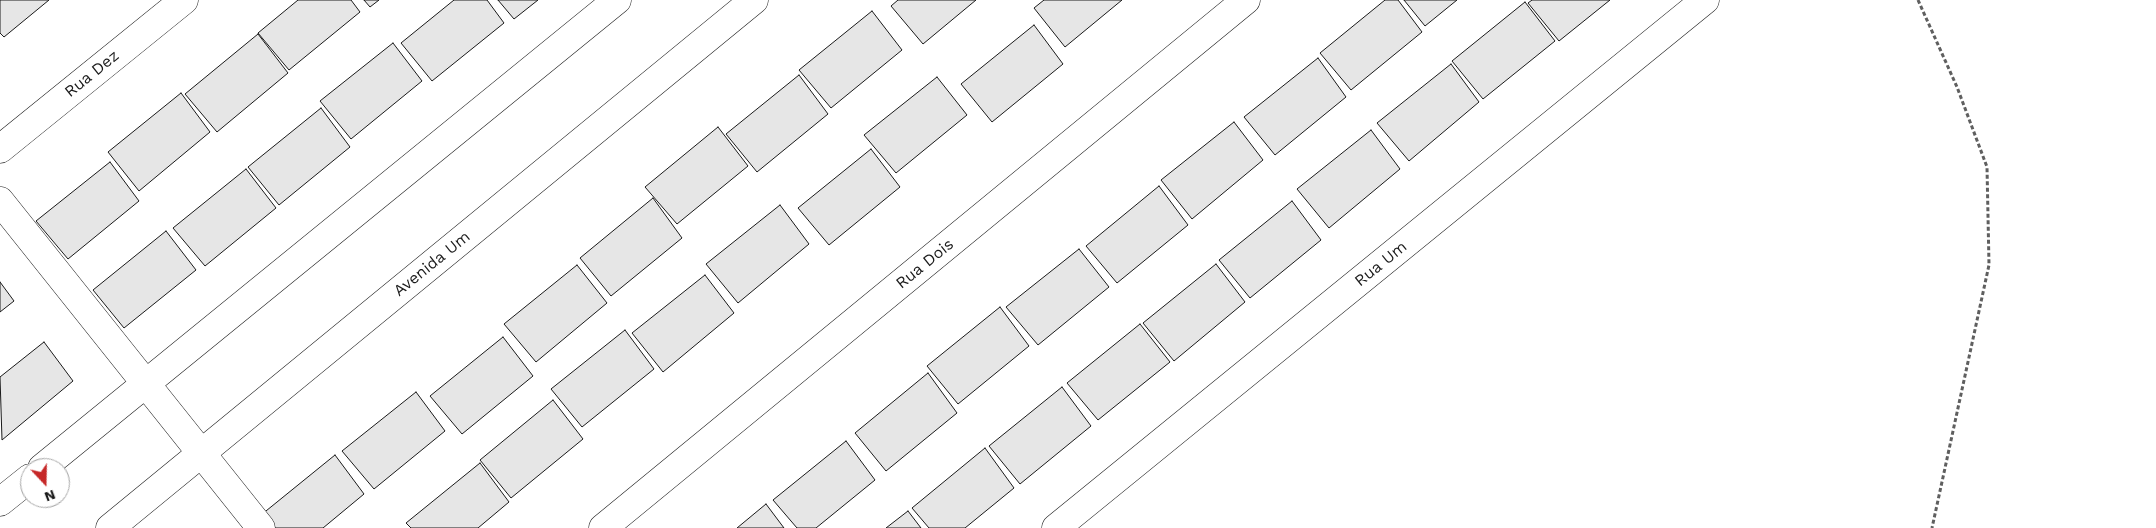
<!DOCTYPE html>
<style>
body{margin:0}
#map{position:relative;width:2156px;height:528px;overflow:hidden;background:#fff;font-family:"Work Sans",sans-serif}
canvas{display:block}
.north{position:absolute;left:20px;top:458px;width:50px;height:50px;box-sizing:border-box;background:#fff;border:1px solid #a3a3a3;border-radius:50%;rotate:159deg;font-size:14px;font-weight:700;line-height:20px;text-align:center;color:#1a1a1a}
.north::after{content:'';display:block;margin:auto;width:18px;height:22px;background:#c62828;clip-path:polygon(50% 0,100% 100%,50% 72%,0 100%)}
</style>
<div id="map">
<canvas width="2156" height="528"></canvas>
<div class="north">N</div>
</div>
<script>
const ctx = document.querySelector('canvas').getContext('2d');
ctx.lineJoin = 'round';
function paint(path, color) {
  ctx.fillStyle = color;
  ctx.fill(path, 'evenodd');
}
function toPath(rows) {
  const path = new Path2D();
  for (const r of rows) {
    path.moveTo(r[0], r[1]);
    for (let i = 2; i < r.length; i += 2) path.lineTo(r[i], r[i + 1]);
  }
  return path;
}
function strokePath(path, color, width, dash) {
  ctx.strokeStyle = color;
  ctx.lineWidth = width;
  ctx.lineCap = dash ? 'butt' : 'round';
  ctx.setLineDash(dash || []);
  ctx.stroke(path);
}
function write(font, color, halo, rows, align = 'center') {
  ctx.font = font + ' "Work Sans",sans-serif';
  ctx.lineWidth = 4;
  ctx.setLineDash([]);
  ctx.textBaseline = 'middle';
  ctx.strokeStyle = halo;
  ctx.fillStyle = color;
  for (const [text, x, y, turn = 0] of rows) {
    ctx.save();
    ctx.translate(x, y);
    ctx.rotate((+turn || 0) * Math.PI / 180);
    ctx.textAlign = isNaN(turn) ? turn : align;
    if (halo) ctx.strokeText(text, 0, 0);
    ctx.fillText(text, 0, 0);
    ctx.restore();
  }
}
const building = toPath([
 [0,0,49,0,4,37,0,33,0,0],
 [298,0,351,0,360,12,289,70,258,33,298,0],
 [364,0,379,0,370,7,364,0],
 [454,0,487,0,504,23,432,81,401,43,454,0],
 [498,0,538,0,514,19,498,0],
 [898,0,976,0,923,44,891,6,898,0],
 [1044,0,1122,0,1065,47,1034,8,1044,0],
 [1385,0,1398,0,1422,32,1351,90,1320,53,1385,0],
 [1404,0,1457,0,1425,26,1404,0],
 [1532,0,1610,0,1559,41,1528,3,1532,0],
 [1525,2,1555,41,1483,99,1452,61,1525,2],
 [872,11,902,50,831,108,799,70,872,11],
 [1034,25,1063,64,992,122,961,84,1034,25],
 [258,34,288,73,217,132,185,94,258,34],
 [393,43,422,81,351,139,320,101,393,43],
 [1318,58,1346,97,1275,155,1244,117,1318,58],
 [1451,64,1479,102,1409,161,1377,123,1451,64],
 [799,75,828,114,757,172,726,134,799,75],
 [937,77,967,115,896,173,864,135,937,77],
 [181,93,210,132,139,191,108,152,181,93],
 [321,108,350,147,279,205,248,167,321,108],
 [1234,122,1263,160,1192,219,1161,180,1234,122],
 [718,127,748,166,677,224,645,187,718,127],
 [1371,130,1400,169,1329,228,1297,189,1371,130],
 [871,149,900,187,829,245,798,208,871,149],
 [110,162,139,201,68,259,36,221,110,162],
 [246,169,276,208,205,266,173,228,246,169],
 [1159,186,1188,225,1117,283,1086,246,1159,186],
 [653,198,682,238,611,296,580,258,653,198],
 [1292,201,1321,240,1250,298,1219,260,1292,201],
 [780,205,809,244,738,303,706,264,780,205],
 [166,231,196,270,124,328,93,290,166,231],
 [1079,249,1109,287,1038,345,1006,307,1079,249],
 [1216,264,1245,302,1174,361,1143,323,1216,264],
 [577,265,607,303,536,362,504,324,577,265],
 [705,275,734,313,663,372,632,333,705,275],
 [0,282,14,301,0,312,0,282],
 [1000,307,1029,346,958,404,927,366,1000,307],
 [1140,324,1170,362,1098,420,1067,383,1140,324],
 [625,330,654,369,582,427,551,389,625,330],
 [503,337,533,376,462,434,430,396,503,337],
 [44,342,73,381,2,440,0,377,44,342],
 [928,373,957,413,886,471,855,433,928,373],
 [1062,387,1091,426,1020,484,989,446,1062,387],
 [416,392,445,431,374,489,342,451,416,392],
 [553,400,583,439,511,498,480,460,553,400],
 [846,441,875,480,816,528,797,528,773,500,846,441],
 [985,448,1014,488,965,528,929,528,912,508,985,448],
 [335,455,364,494,323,528,272,528,261,515,335,455],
 [480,463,509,502,478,528,411,528,406,523,480,463],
 [766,504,784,528,737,528,766,504],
 [908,511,921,528,886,528,908,511]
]);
paint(building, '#e6e6e6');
strokePath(building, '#1a1a1a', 1);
const minor = toPath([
 [0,149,184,0],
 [0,201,261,528],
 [42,468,617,0],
 [0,502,30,478],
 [110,528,754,0],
 [603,528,1246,0],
 [1056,528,1705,0]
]);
strokePath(minor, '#1a1a1a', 29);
strokePath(toPath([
 [1918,0,1957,87,1987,167,1989,265,1932,528]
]), '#5f5f5f', 3, [4, 2.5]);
strokePath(minor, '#fff', 28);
write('16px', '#1a1a1a', '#fff', [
 ["Rua Dez",92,74,-39],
 ["Avenida Um",432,264,-39],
 ["Rua Dois",925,264,-39],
 ["Rua Um",1381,264,-39]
]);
</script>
